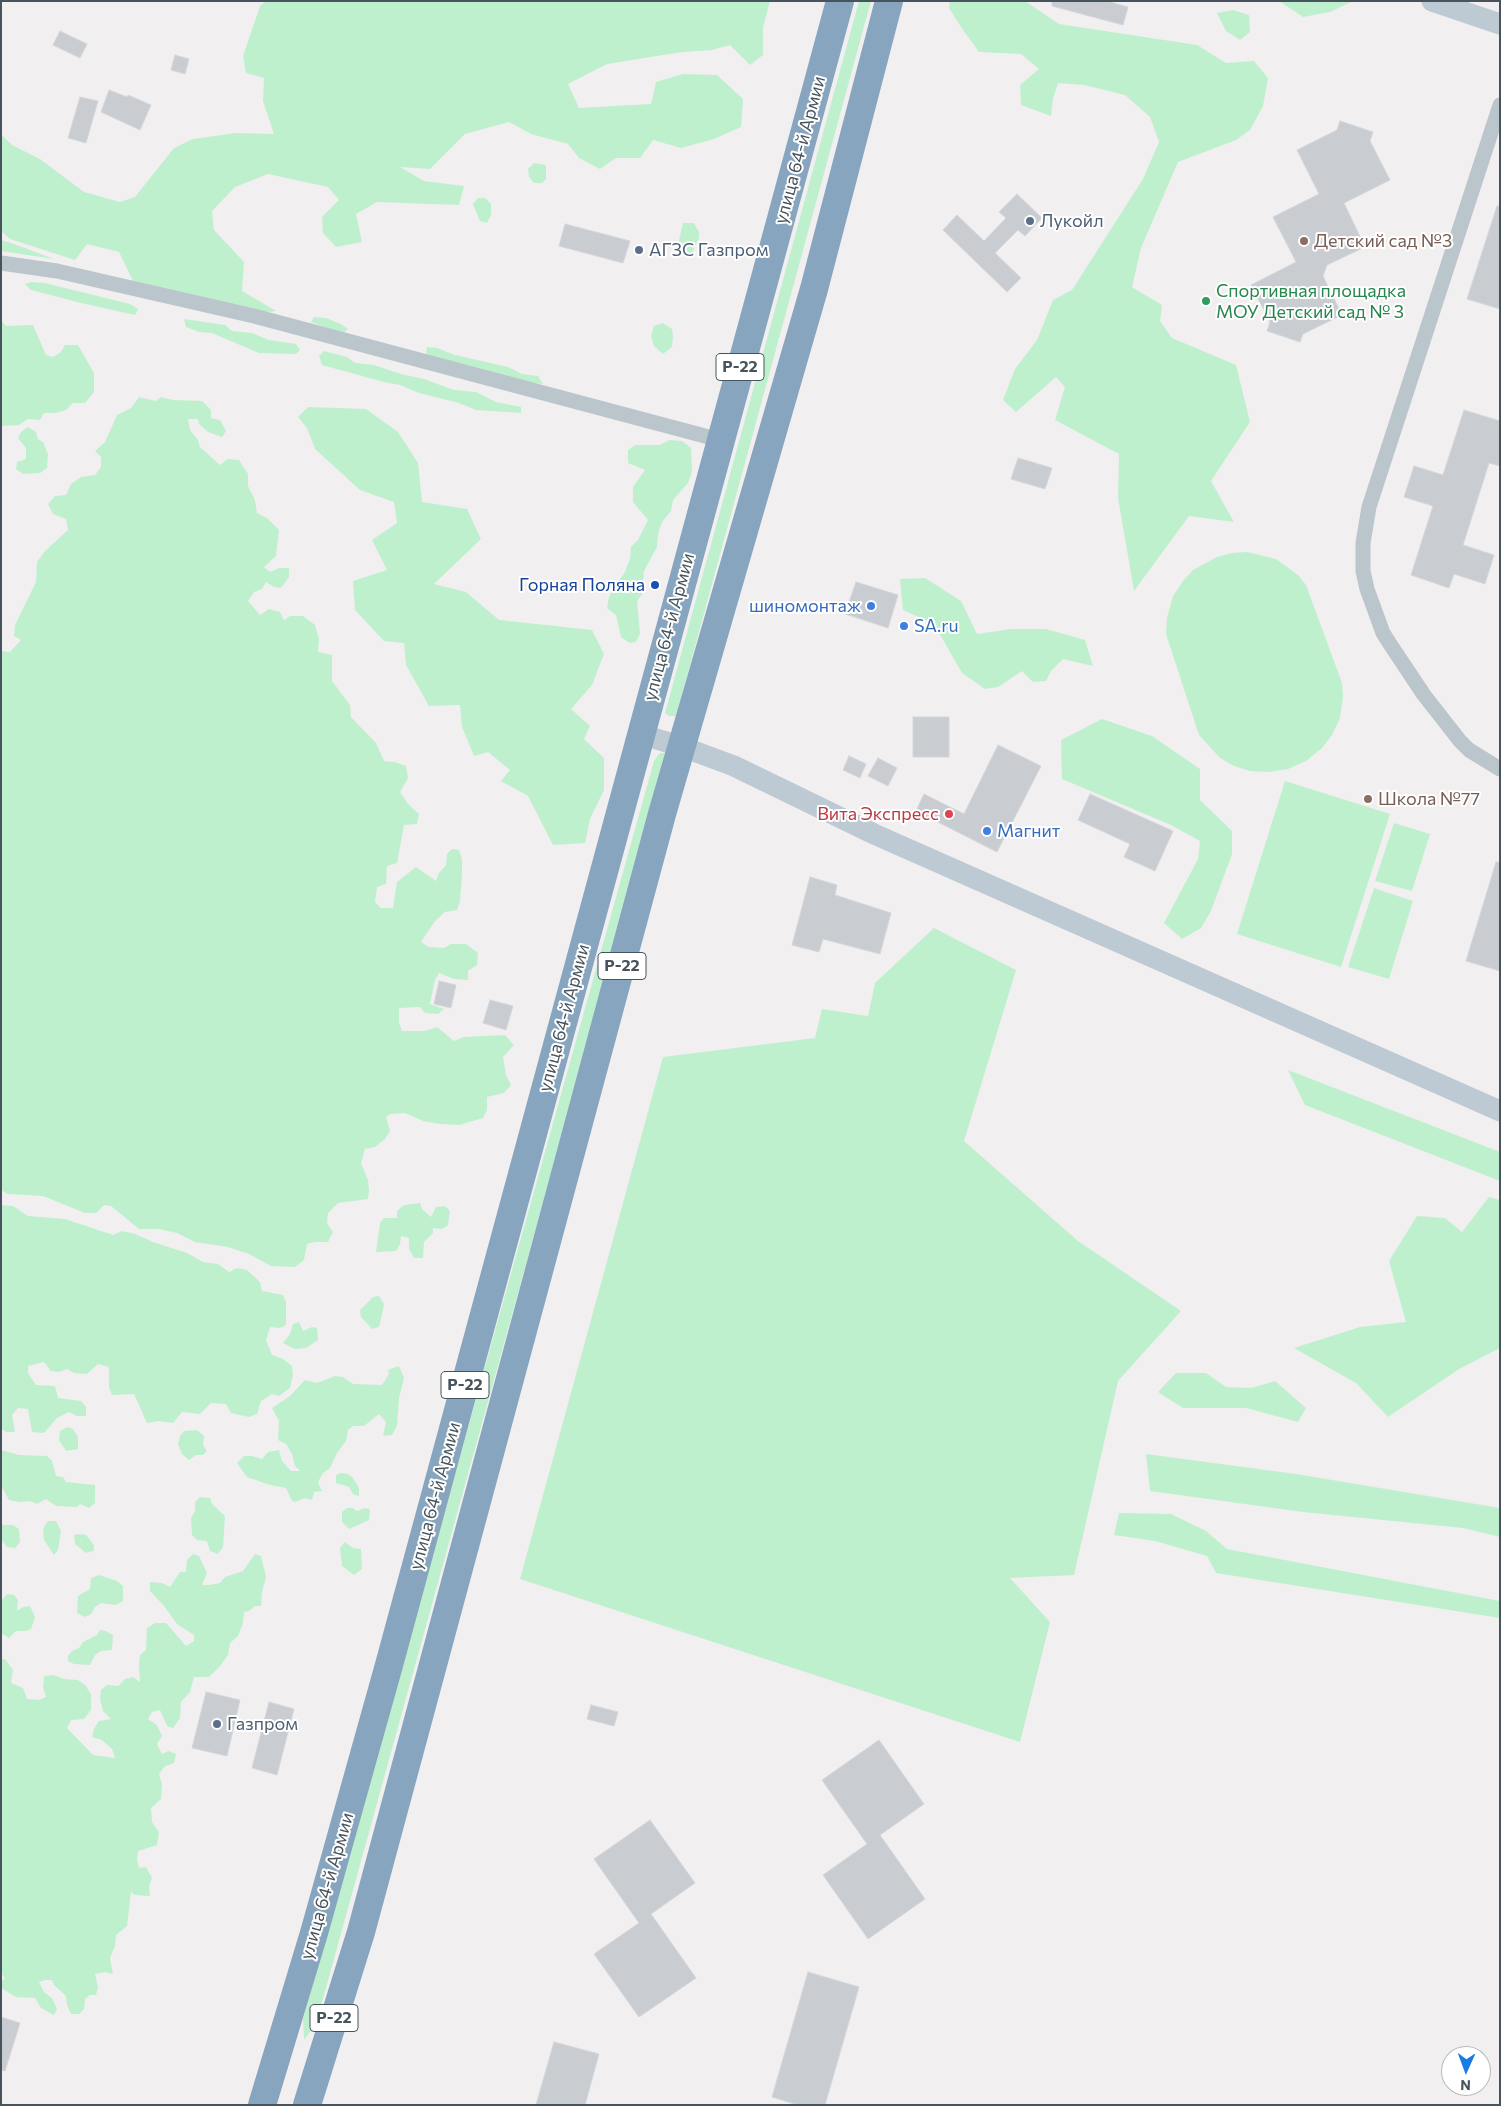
<!DOCTYPE html>
<meta charset="utf-8">
<style>
body{margin:0}
#map{position:relative;width:1501px;height:2106px;overflow:hidden;background:#f2eff0;font-family:Commissioner,sans-serif}
canvas{display:block}
.frame{position:absolute;inset:0;border:2px solid #47545d;pointer-events:none}
.north{position:absolute;left:1441px;top:2046px;width:50px;height:50px;box-sizing:border-box;background:#fff;border:1px solid #b5bbbe;border-radius:50%;rotate:182deg;font-size:14px;font-weight:700;line-height:20px;text-align:center;color:#47545d}
.north::after{content:'';display:block;margin:auto;width:18px;height:22px;background:#187ce4;clip-path:polygon(50% 0,100% 100%,50% 72%,0 100%)}
</style>
<div id="map">
<canvas width="1501" height="2106"></canvas>
<div class="frame"></div>
<div class="north">N</div>
</div>
<script>
const ctx = document.querySelector('canvas').getContext('2d');
ctx.lineJoin = 'round';
function paint(path, color) {
  ctx.fillStyle = color;
  ctx.fill(path, 'evenodd');
}
function toPath(rows) {
  const path = new Path2D();
  for (const r of rows) {
    path.moveTo(r[0], r[1]);
    for (let i = 2; i < r.length; i += 2) path.lineTo(r[i], r[i + 1]);
  }
  return path;
}
function strokePath(path, color, width, dash) {
  ctx.strokeStyle = color;
  ctx.lineWidth = width;
  ctx.lineCap = dash ? 'butt' : 'round';
  ctx.setLineDash(dash || []);
  ctx.stroke(path);
}
function write(font, color, halo, rows, align = 'center') {
  ctx.font = font + ' Commissioner,sans-serif';
  ctx.lineWidth = 4;
  ctx.setLineDash([]);
  ctx.textBaseline = 'middle';
  ctx.strokeStyle = halo;
  ctx.fillStyle = color;
  for (const [text, x, y, turn = 0] of rows) {
    ctx.save();
    ctx.translate(x, y);
    ctx.rotate((+turn || 0) * Math.PI / 180);
    ctx.textAlign = isNaN(turn) ? turn : align;
    if (halo) ctx.strokeText(text, 0, 0);
    ctx.fillText(text, 0, 0);
    ctx.restore();
  }
}
paint(toPath([
 [266,1,770,1,763,28,763,55,750,65,730,45,712,50,682,52,607,64,568,84,579,108,651,104,656,82,683,74,717,75,743,99,741,127,714,139,681,148,653,140,640,158,616,158,600,169,579,158,568,144,531,134,509,122,465,134,430,169,400,167,424,181,464,186,459,205,377,202,356,214,362,242,336,247,323,233,322,217,339,200,328,187,268,174,235,187,212,211,214,230,244,262,242,291,276,311,260,313,133,281,119,252,87,244,75,260,10,239,1,231,1,134,12,145,40,159,84,192,120,202,135,197,174,148,193,139,236,133,274,134,263,101,264,78,246,73,243,56,260,6],
 [859,1,871,1,676,716,669,716,665,713],
 [950,1,1025,1,1059,24,1197,45,1226,63,1254,61,1268,78,1263,106,1250,130,1236,140,1178,162,1141,248,1132,287,1162,305,1160,321,1172,338,1236,365,1250,422,1211,481,1234,522,1189,516,1134,591,1118,498,1119,454,1055,420,1065,387,1056,377,1016,412,1003,400,1015,369,1037,340,1053,300,1072,290,1143,179,1159,142,1150,117,1125,95,1084,85,1058,83,1053,98,1051,116,1021,105,1020,85,1039,69,1021,54,979,52,963,30,949,8],
 [1279,1,1353,1,1330,12,1303,17],
 [1233,10,1249,15,1250,32,1240,40,1226,31,1217,13],
 [534,163,546,165,546,179,542,183,534,183,529,177,528,169],
 [478,198,485,198,491,204,491,215,487,223,480,221,473,204],
 [683,223,694,223,699,232,699,238,692,253,685,252,678,245],
 [1,240,14,244,54,259,1,251],
 [32,282,45,283,130,304,138,309,135,315,81,303,31,290,25,284],
 [314,317,326,318,341,324,348,329,344,332,329,329,311,322],
 [184,319,225,325,232,331,252,333,269,340,296,344,300,350,296,354,259,353,212,333,199,332,186,327],
 [1,320,6,326,33,325,46,355,53,357,60,353,65,345,78,345,94,373,94,392,85,403,73,403,66,410,56,413,44,413,40,420,28,419,19,425,1,426],
 [663,323,672,329,673,337,672,347,663,354,654,346,651,336,654,326],
 [427,347,437,348,455,355,508,367,522,374,538,376,543,384,530,383,432,357,426,353],
 [324,351,347,357,355,363,374,365,401,374,424,379,454,390,476,392,496,402,521,407,521,413,476,410,459,403,419,393,400,385,384,382,322,365,319,356],
 [139,397,156,401,161,397,173,400,202,401,211,410,211,418,220,420,226,431,222,437,208,432,199,424,198,419,188,419,190,430,198,440,200,447,220,465,228,459,239,460,248,474,248,486,255,500,257,513,267,518,279,530,276,556,264,567,270,572,279,568,289,568,289,577,281,588,274,587,266,582,262,589,254,592,248,601,260,615,269,609,280,612,284,620,290,616,303,616,315,625,319,639,318,652,332,655,332,681,350,705,351,717,376,743,384,761,395,762,406,766,408,778,400,792,408,804,419,814,417,824,404,825,397,863,387,866,386,884,377,887,375,902,381,908,393,908,397,882,416,867,436,881,439,873,446,865,447,854,452,849,459,850,462,859,462,874,460,901,457,910,445,912,435,921,421,942,429,947,444,948,451,944,466,944,478,953,477,965,468,971,468,980,454,979,439,973,435,980,430,1004,444,1009,438,1014,425,1013,420,1007,399,1008,399,1022,402,1031,424,1031,437,1027,454,1041,464,1037,505,1035,514,1045,503,1057,506,1075,511,1085,504,1093,487,1097,487,1110,483,1118,459,1125,440,1124,423,1121,405,1113,390,1114,386,1117,390,1131,385,1139,375,1147,365,1149,361,1163,368,1180,369,1190,368,1199,338,1203,328,1213,327,1223,333,1232,328,1242,315,1242,307,1244,304,1260,295,1267,271,1266,249,1254,228,1247,195,1242,177,1233,159,1229,139,1229,111,1206,104,1205,96,1213,85,1213,43,1196,8,1194,1,1190,1,651,10,652,21,640,14,636,15,625,36,582,37,562,45,551,68,530,66,519,53,514,48,504,55,496,66,495,71,484,81,477,95,475,101,467,101,457,95,451,105,442,117,415,131,408],
 [308,407,366,409,398,432,418,463,422,502,467,509,481,539,434,584,466,592,499,620,592,630,604,654,592,685,571,709,590,726,584,739,604,758,604,790,590,819,585,843,553,845,528,796,501,781,510,770,488,752,474,756,462,727,460,705,429,706,406,665,404,643,384,641,355,610,353,581,387,570,372,540,397,523,394,502,360,490,315,449,307,428,298,417],
 [28,427,36,432,38,439,43,442,48,454,47,468,40,473,23,474,16,469,17,462,26,459,26,448,18,438,21,432],
 [670,440,682,441,691,448,692,472,688,483,673,500,671,511,662,522,658,534,657,547,644,571,642,594,637,601,640,634,636,642,630,643,621,637,616,615,607,608,609,597,615,585,624,574,630,559,631,547,638,540,648,520,633,502,633,487,645,470,628,463,628,450,635,445,659,445],
 [1247,552,1276,559,1298,575,1306,585,1342,683,1343,696,1340,718,1332,735,1322,748,1306,761,1288,769,1268,772,1250,771,1234,766,1220,758,1199,735,1166,634,1167,618,1173,596,1183,581,1193,570,1217,557,1232,553],
 [925,578,961,601,977,634,1011,629,1046,629,1085,640,1093,666,1063,659,1051,671,1046,681,1033,682,1022,671,998,687,985,689,962,673,934,624,903,610,900,579],
 [1102,719,1152,736,1200,769,1200,800,1232,831,1232,854,1211,911,1201,928,1182,939,1164,923,1198,859,1200,841,1171,825,1062,779,1061,740],
 [660,753,665,753,665,761,316,2024,304,2040,303,2019,654,761],
 [1285,781,1390,814,1341,967,1237,934],
 [1394,823,1430,834,1412,891,1375,881],
 [1374,888,1413,901,1389,979,1348,967],
 [934,928,1016,970,964,1141,1078,1241,1181,1311,1118,1381,1074,1575,1010,1578,1050,1622,1020,1742,520,1579,663,1057,815,1038,822,1009,868,1016,875,983],
 [1288,1070,1500,1152,1500,1181,1305,1105],
 [1489,1197,1500,1200,1500,1348,1459,1369,1388,1417,1356,1383,1294,1348,1360,1327,1406,1322,1389,1261,1417,1216,1445,1218,1462,1232],
 [420,1203,422,1209,431,1217,436,1207,445,1206,450,1211,448,1225,442,1229,433,1228,433,1233,424,1242,423,1258,414,1258,409,1249,409,1238,401,1236,400,1244,396,1251,376,1252,380,1223,384,1218,397,1218,397,1211,404,1205],
 [1,1205,13,1206,28,1216,65,1219,113,1235,122,1231,135,1234,153,1242,187,1253,203,1262,218,1264,229,1272,237,1268,247,1270,260,1282,262,1291,283,1295,286,1302,286,1325,280,1328,270,1327,266,1340,272,1355,283,1359,292,1366,293,1374,290,1388,279,1396,272,1394,261,1401,257,1414,249,1417,231,1413,226,1404,211,1403,200,1414,182,1412,173,1423,158,1421,147,1423,134,1394,112,1395,109,1387,109,1367,98,1364,87,1374,74,1373,67,1369,59,1372,51,1371,44,1362,28,1366,28,1373,36,1385,55,1386,58,1398,81,1401,86,1407,86,1416,77,1416,69,1412,57,1418,44,1433,32,1432,28,1409,18,1408,12,1415,15,1432,6,1432,1,1428],
 [379,1296,384,1304,383,1310,379,1327,372,1329,361,1317,360,1310,373,1297],
 [299,1322,303,1331,312,1327,317,1328,318,1340,306,1348,295,1349,283,1343,290,1334,293,1324],
 [399,1366,404,1378,399,1398,397,1426,392,1435,383,1436,386,1422,379,1414,364,1426,353,1426,348,1430,346,1441,337,1453,330,1468,323,1473,318,1482,322,1491,314,1492,312,1500,305,1498,295,1502,292,1501,286,1488,270,1485,247,1477,237,1463,244,1456,252,1456,262,1459,268,1452,279,1450,282,1461,291,1471,300,1471,295,1466,292,1454,286,1444,278,1440,279,1421,272,1408,290,1396,305,1380,317,1383,335,1376,343,1377,353,1384,382,1385,389,1374,388,1370],
 [1176,1373,1206,1373,1226,1387,1251,1388,1275,1381,1306,1408,1298,1422,1246,1408,1183,1408,1158,1392],
 [67,1427,73,1429,78,1437,78,1449,66,1451,59,1440,60,1431],
 [197,1430,204,1436,203,1445,207,1451,203,1455,196,1455,189,1460,182,1454,178,1444,180,1436,184,1431],
 [1,1450,19,1455,47,1456,52,1461,56,1476,63,1477,66,1482,95,1485,95,1503,89,1508,80,1504,77,1507,56,1506,46,1499,37,1504,30,1501,19,1502,9,1500,1,1485],
 [1146,1454,1296,1474,1500,1508,1500,1537,1463,1528,1303,1512,1150,1491],
 [341,1473,348,1474,353,1478,359,1488,359,1496,353,1494,349,1487,336,1483,336,1475],
 [200,1497,210,1498,212,1504,225,1516,223,1547,218,1554,210,1551,207,1541,197,1540,192,1535,191,1518,195,1511,195,1502],
 [347,1508,353,1508,357,1511,365,1508,370,1509,369,1520,349,1529,342,1522,342,1512],
 [1119,1513,1171,1514,1206,1531,1227,1549,1500,1601,1500,1618,1216,1573,1207,1556,1155,1541,1114,1535],
 [48,1521,56,1521,61,1531,58,1550,54,1555,44,1540,43,1529],
 [1,1522,3,1525,13,1525,19,1529,20,1542,15,1548,7,1547,1,1539],
 [80,1534,86,1535,94,1545,94,1551,86,1553,75,1544,74,1535],
 [345,1542,353,1548,361,1549,362,1569,354,1575,342,1566,340,1548],
 [193,1554,199,1556,207,1573,202,1585,209,1585,220,1583,225,1577,243,1571,255,1554,261,1556,266,1577,262,1592,261,1606,255,1606,249,1611,244,1612,243,1623,238,1636,230,1643,228,1655,220,1666,209,1677,194,1677,190,1692,181,1702,180,1718,173,1728,167,1726,160,1710,152,1712,148,1719,157,1725,162,1736,157,1744,162,1754,169,1751,176,1754,174,1763,165,1766,159,1774,162,1784,161,1799,151,1808,152,1822,159,1832,157,1845,138,1851,137,1860,139,1868,146,1867,152,1878,149,1886,150,1896,135,1895,131,1892,127,1926,116,1935,115,1946,110,1958,113,1974,105,1972,95,1974,98,1987,96,1995,90,1995,85,1999,84,2009,79,2014,71,2014,67,2005,66,1996,54,1985,52,1980,45,1980,39,1982,44,1992,52,1998,57,2009,54,2015,41,2008,35,1998,16,1997,1,1988,1,1981,5,1979,1,1972,1,1659,5,1659,13,1670,11,1683,23,1688,27,1699,39,1700,46,1697,43,1687,44,1676,53,1675,64,1679,78,1680,85,1685,91,1694,91,1710,84,1719,71,1720,67,1728,93,1755,115,1758,112,1749,102,1740,92,1737,94,1729,99,1721,111,1719,103,1711,100,1699,101,1690,107,1685,118,1686,125,1679,133,1677,140,1682,139,1664,140,1655,146,1650,147,1628,155,1623,166,1623,186,1646,194,1641,194,1635,177,1624,164,1606,150,1591,150,1582,162,1583,170,1587,180,1572,186,1572,187,1560],
 [99,1575,117,1581,123,1586,123,1601,116,1605,101,1603,95,1607,91,1614,85,1617,77,1613,78,1596,90,1589,91,1578],
 [7,1594,14,1595,18,1600,17,1611,23,1607,30,1606,35,1617,31,1629,26,1631,16,1631,9,1638,1,1633,1,1601],
 [100,1630,106,1631,113,1635,112,1650,101,1651,95,1655,90,1665,74,1664,68,1661,68,1656,72,1651,79,1648,83,1642,97,1635]
]), '#bef0ce');
const building = toPath([
 [1052,1,1107,1,1128,7,1123,25,1052,6,1052,1],
 [60,31,87,44,80,58,53,45,60,31],
 [175,55,189,59,185,74,171,70,175,55],
 [109,90,127,97,128,95,151,105,140,130,101,112,109,90],
 [80,97,98,101,86,143,68,138,80,97],
 [1340,121,1373,132,1370,141,1390,180,1344,203,1365,247,1327,265,1323,276,1342,315,1303,334,1300,342,1267,331,1270,322,1251,285,1296,262,1273,217,1319,194,1297,150,1337,130,1340,121],
 [1017,194,1042,218,1025,236,1018,230,995,253,1021,278,1007,292,943,230,957,215,984,241,1006,218,999,212,1017,194],
 [1497,206,1500,206,1500,309,1467,299,1497,206],
 [565,224,630,241,623,263,559,246,565,224],
 [1464,410,1500,421,1500,466,1489,463,1463,545,1494,555,1485,584,1454,574,1449,588,1411,575,1433,506,1404,497,1414,466,1443,475,1464,410],
 [1018,458,1052,468,1045,489,1011,479,1018,458],
 [856,582,898,595,888,628,845,614,856,582],
 [913,717,949,717,949,757,913,757,913,717],
 [998,745,1041,766,997,852,916,811,924,794,964,814,998,745],
 [849,756,866,764,860,778,843,770,849,756],
 [878,758,897,768,888,786,868,776,878,758],
 [1090,794,1173,831,1155,871,1124,857,1130,844,1078,820,1090,794],
 [1496,862,1500,862,1500,971,1466,961,1496,862],
 [810,877,837,885,835,895,891,913,880,954,823,939,819,952,792,945,810,877],
 [439,981,456,985,451,1008,434,1004,439,981],
 [490,1000,513,1006,506,1030,483,1023,490,1000],
 [206,1692,240,1700,227,1756,192,1748,206,1692],
 [269,1702,294,1709,277,1775,252,1768,269,1702],
 [591,1705,618,1712,614,1726,587,1719,591,1705],
 [879,1740,924,1804,880,1835,925,1899,868,1939,823,1875,867,1844,822,1780,879,1740],
 [650,1820,695,1883,651,1914,696,1978,639,2017,594,1954,639,1923,594,1859,650,1820],
 [808,1972,859,1987,825,2105,798,2105,772,2097,808,1972],
 [1,2017,20,2023,5,2071,1,2070,1,2017],
 [554,2042,599,2054,585,2105,536,2105,554,2042]
]);
paint(building, '#c9cdd2');
strokePath(building, '#d3d6db', 1);
strokePath(toPath([
 [1500,105,1369,507,1363,543,1363,571,1367,589,1383,633,1392,647,1424,695,1460,741,1469,750,1500,769],
 [1,263,57,271,254,316,720,440]
]), '#bbc5cc', 15);
strokePath(toPath([
 [1432,1,1500,24],
 [640,734,683,747,734,766,874,834,1500,1111]
]), '#bdc9d3', 21);
strokePath(toPath([
 [262,2105,314,1933,389,1665,840,1],
 [307,2105,361,1932,662,814,814,289,889,1]
]), '#87a5bf', 28);
for (const [x, y, r, color] of [
 [1030,221,5,"#5c6f8a"],
 [1304,241,5,"#8d6e63"],
 [639,250,5,"#5c6f8a"],
 [1206,301,5,"#2e9e5b"],
 [655,585,5,"#1a4fb4"],
 [871,606,5,"#3f7fe0"],
 [904,626,5,"#3f7fe0"],
 [1368,799,5,"#8d6e63"],
 [949,814,5,"#e0444e"],
 [987,831,5,"#3f7fe0"],
 [217,1724,5,"#5c6f8a"]
]) {
  const dot = new Path2D();
  dot.arc(x, y, r, 0, 2 * Math.PI);
  ctx.fillStyle = color;
  ctx.fill(dot);
  strokePath(dot, '#fff', 2);
}
for (const [x, y, w] of [
 [740,367,48],
 [622,966,48],
 [465,1385,48],
 [334,2018,48]
]) {
  const box = new Path2D();
  box.roundRect(x - w / 2, y - 13.5, w, 27, 4);
  ctx.fillStyle = '#fff';
  ctx.fill(box);
  strokePath(box, '#47545d', 1);
}
write('bold 16px', '#47545d', null, [
 ["Р-22",740,367],
 ["Р-22",622,966],
 ["Р-22",465,1385],
 ["Р-22",334,2018]
]);
write('18px', '#47545d', '#fff', [
 ["улица 64-й Армии",800,150,-75],
 ["улица 64-й Армии",669,627,-75],
 ["улица 64-й Армии",564,1018,-75],
 ["улица 64-й Армии",435,1496,-75],
 ["улица 64-й Армии",327,1886,-74]
]);
write('18px', '#4e5e75', '#fff', [
 ["Лукойл",1040,221],
 ["АГЗС Газпром",649,250],
 ["Газпром",227,1724]
], 'left');
write('18px', '#785e54', '#fff', [
 ["Детский сад №3",1314,241],
 ["Школа №77",1378,799]
], 'left');
write('18px', '#27864d', '#fff', [
 ["Спортивная площадка",1216,291],
 ["МОУ Детский сад № 3",1216,312]
], 'left');
write('18px', '#164399', '#fff', [
 ["Горная Поляна",645,585]
], 'right');
write('18px', '#366cbe', '#fff', [
 ["шиномонтаж",861,606,"right"],
 ["SA.ru",914,626],
 ["Магнит",997,831]
], 'left');
write('18px', '#be3a42', '#fff', [
 ["Вита Экспресс",939,814]
], 'right');
</script>
